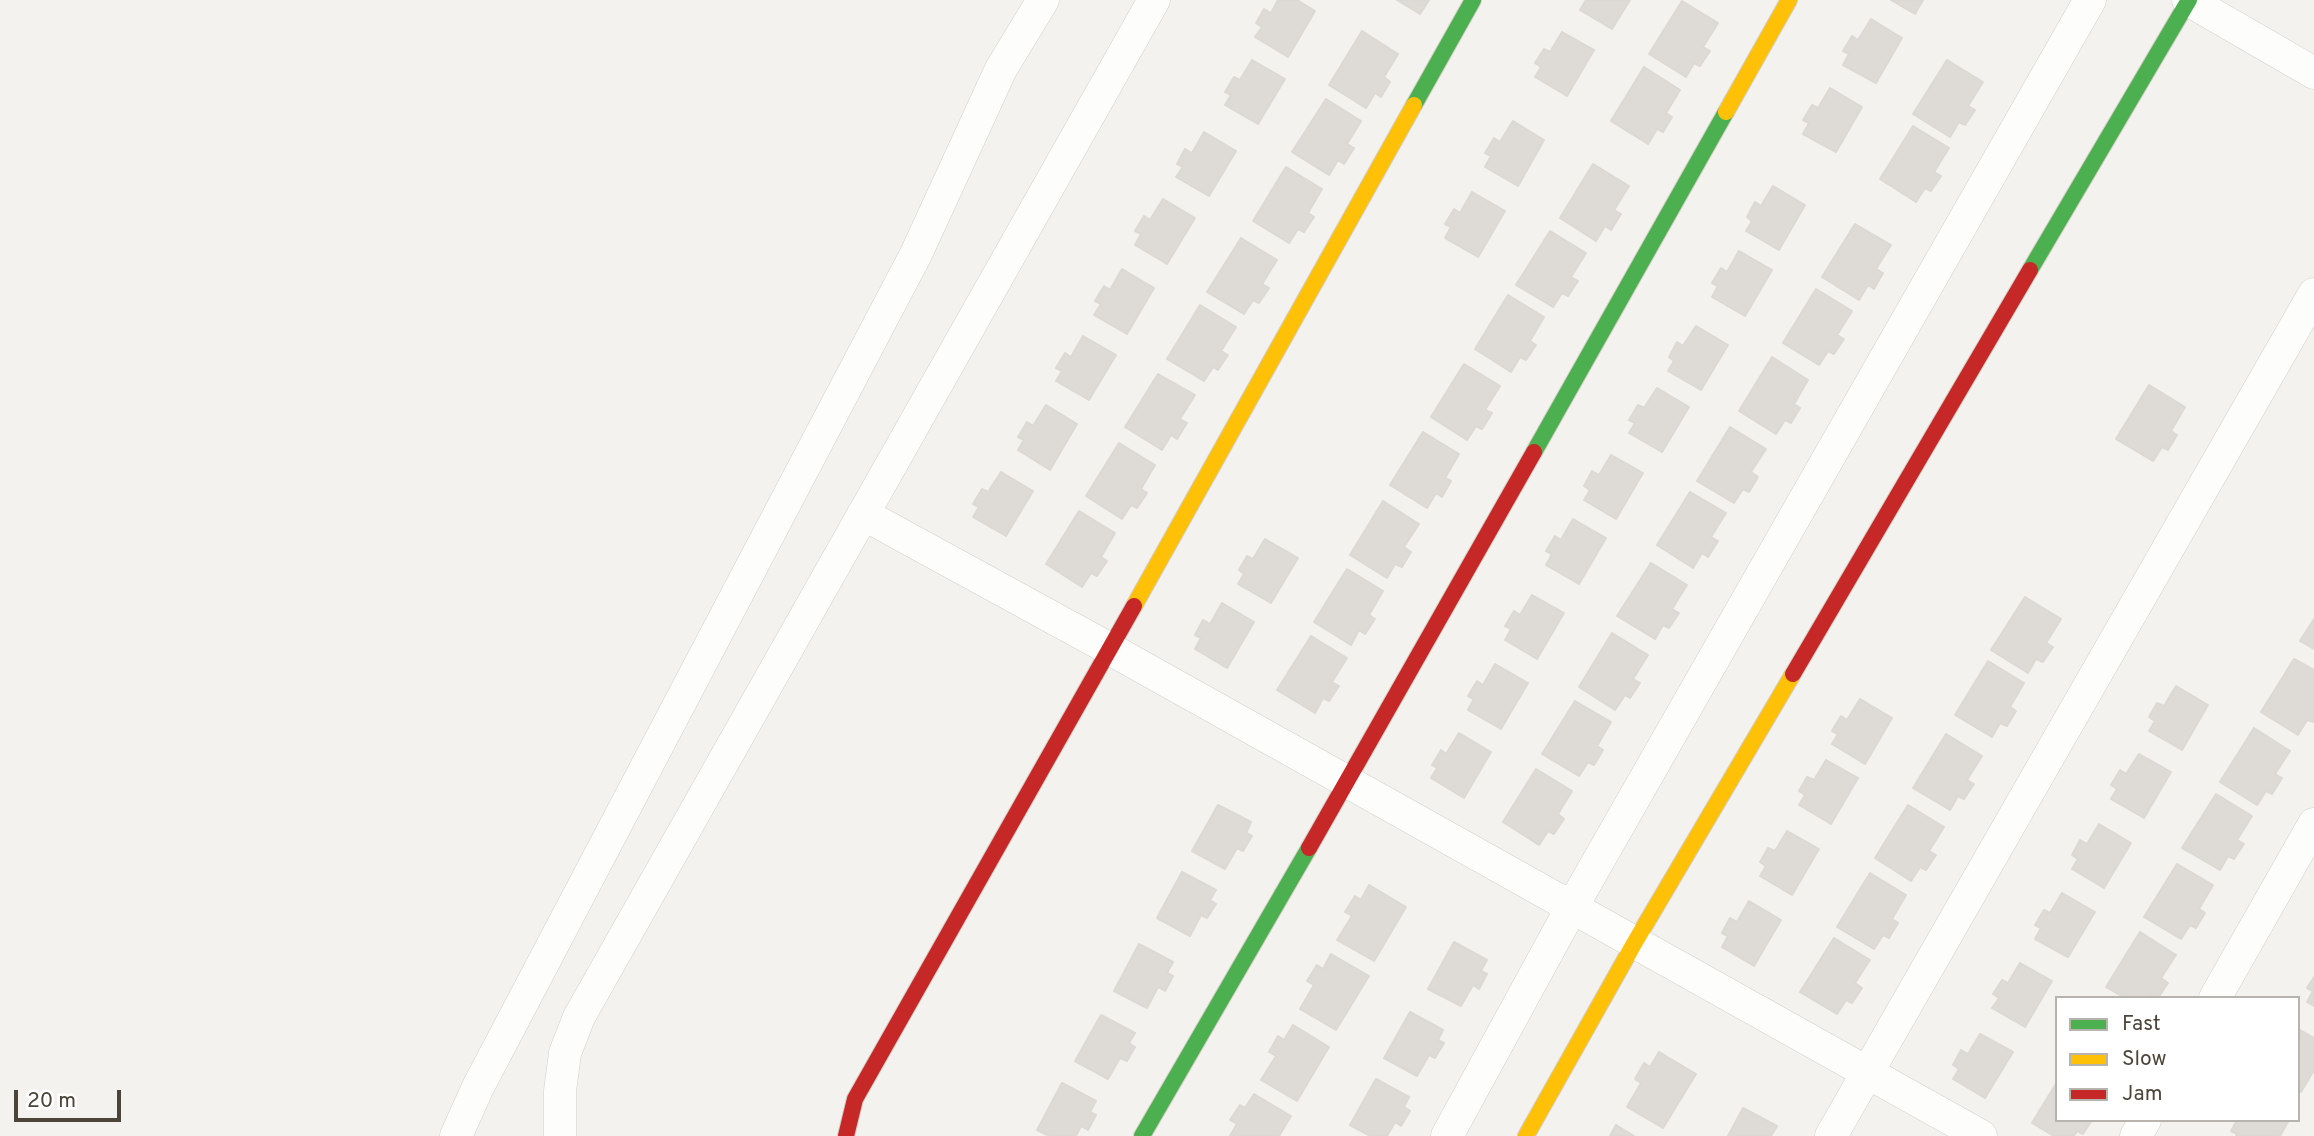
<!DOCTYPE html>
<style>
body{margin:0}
#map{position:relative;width:2314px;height:1136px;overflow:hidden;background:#f4f2ee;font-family:Overpass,sans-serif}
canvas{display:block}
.legend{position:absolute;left:2055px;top:996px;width:245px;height:126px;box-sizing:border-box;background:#fff;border:2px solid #b7b4b0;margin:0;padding:9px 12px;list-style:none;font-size:21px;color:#4b4439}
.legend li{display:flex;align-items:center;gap:14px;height:35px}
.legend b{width:35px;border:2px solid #b7b4b0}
.scale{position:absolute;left:14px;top:1090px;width:107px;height:32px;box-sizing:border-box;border:4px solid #4b4439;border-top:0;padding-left:9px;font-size:21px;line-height:24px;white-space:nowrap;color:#4b4439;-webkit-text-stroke:5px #fff;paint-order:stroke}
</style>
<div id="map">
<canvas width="2314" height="1136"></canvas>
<ul class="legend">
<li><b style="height:9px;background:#4caf50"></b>Fast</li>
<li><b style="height:9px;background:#ffc107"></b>Slow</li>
<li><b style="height:9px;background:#c62828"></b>Jam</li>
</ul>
<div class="scale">20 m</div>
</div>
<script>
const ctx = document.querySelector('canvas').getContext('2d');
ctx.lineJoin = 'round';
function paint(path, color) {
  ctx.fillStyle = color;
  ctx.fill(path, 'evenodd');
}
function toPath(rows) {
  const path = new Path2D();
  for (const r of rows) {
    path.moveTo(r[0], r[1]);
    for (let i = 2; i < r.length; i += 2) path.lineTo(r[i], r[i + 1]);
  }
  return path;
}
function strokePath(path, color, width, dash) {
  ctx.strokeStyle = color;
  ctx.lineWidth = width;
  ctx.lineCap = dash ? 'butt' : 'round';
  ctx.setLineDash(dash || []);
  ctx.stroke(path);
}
const building = toPath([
 [1278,0,1297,0,1315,11,1288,57,1255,37,1262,27,1256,23,1264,9,1271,13,1278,0],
 [1397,0,1429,0,1420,14,1397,0],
 [1586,0,1630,0,1612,29,1580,10,1586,0],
 [1891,0,1923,0,1915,14,1891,0],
 [1682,1,1718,23,1703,47,1710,51,1700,66,1694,63,1686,77,1649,54,1682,1],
 [1871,19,1902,38,1876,83,1843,65,1849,54,1843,51,1852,36,1858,40,1871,19],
 [1362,31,1398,54,1384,77,1390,82,1381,97,1375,93,1366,108,1329,85,1362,31],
 [1562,32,1594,50,1567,96,1535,77,1541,67,1535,63,1544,49,1550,52,1562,32],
 [1252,60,1285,79,1258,124,1225,105,1231,95,1225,92,1234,77,1240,80,1252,60],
 [1947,60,1983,82,1968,106,1975,110,1965,125,1959,122,1950,137,1913,114,1947,60],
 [1644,67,1680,90,1666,113,1672,117,1663,132,1657,129,1648,144,1611,121,1644,67],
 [1830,88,1862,107,1836,152,1803,134,1809,123,1803,120,1812,105,1818,108,1830,88],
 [1326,99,1361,121,1347,144,1354,148,1344,164,1338,160,1329,175,1292,152,1326,99],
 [1513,121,1544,140,1518,186,1485,167,1491,156,1485,153,1494,138,1500,142,1513,121],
 [1913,126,1949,148,1934,172,1941,176,1931,191,1925,188,1916,202,1880,179,1913,126],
 [1204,132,1236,151,1209,196,1176,177,1183,167,1177,164,1185,149,1192,153,1204,132],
 [1593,164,1629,186,1614,210,1621,214,1611,230,1605,226,1596,241,1560,218,1593,164],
 [1286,167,1322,189,1308,213,1314,217,1304,232,1298,229,1289,243,1253,221,1286,167],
 [1773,186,1805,205,1779,250,1746,231,1752,221,1747,217,1755,202,1761,206,1773,186],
 [1472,192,1505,211,1478,257,1445,238,1451,227,1445,224,1454,209,1460,213,1472,192],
 [1163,199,1195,218,1167,264,1135,245,1141,234,1135,231,1144,216,1150,220,1163,199],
 [1855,224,1891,245,1876,269,1883,273,1874,289,1868,285,1859,300,1822,277,1855,224],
 [1550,231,1586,253,1571,277,1578,281,1568,296,1562,293,1553,307,1516,285,1550,231],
 [1241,238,1277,260,1262,284,1269,288,1259,303,1253,300,1244,314,1207,292,1241,238],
 [1739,251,1772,270,1745,316,1712,297,1718,286,1712,283,1721,268,1727,272,1739,251],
 [1122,269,1154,288,1127,334,1094,315,1101,304,1095,301,1104,286,1110,290,1122,269],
 [1816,289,1852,311,1837,335,1844,339,1834,354,1828,351,1819,365,1783,343,1816,289],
 [1508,295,1544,317,1530,341,1536,345,1526,360,1520,357,1511,372,1475,349,1508,295],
 [1200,305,1236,327,1221,351,1228,355,1218,370,1213,367,1204,381,1167,359,1200,305],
 [1696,326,1728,345,1701,390,1668,371,1674,361,1669,357,1677,342,1683,346,1696,326],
 [1083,336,1116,355,1089,400,1056,381,1062,371,1056,368,1065,353,1071,357,1083,336],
 [1772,357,1808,380,1794,404,1800,408,1791,423,1785,420,1776,434,1739,411,1772,357],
 [1464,364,1500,386,1485,410,1492,413,1482,429,1476,426,1467,440,1431,417,1464,364],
 [1158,374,1195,395,1180,419,1187,423,1177,439,1171,435,1162,450,1125,427,1158,374],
 [2149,385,2185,407,2171,431,2177,435,2168,450,2162,447,2153,461,2116,439,2149,385],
 [1657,388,1689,407,1662,452,1629,433,1635,423,1629,420,1638,405,1644,408,1657,388],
 [1046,405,1077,424,1050,470,1018,450,1024,440,1018,437,1027,422,1033,426,1046,405],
 [1730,427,1766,449,1751,472,1758,477,1749,492,1743,489,1734,503,1697,481,1730,427],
 [1423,432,1459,454,1445,478,1451,481,1442,497,1436,493,1427,508,1390,485,1423,432],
 [1119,443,1155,465,1141,489,1147,493,1137,508,1131,505,1122,519,1086,496,1119,443],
 [1611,455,1643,473,1616,519,1584,500,1590,490,1584,486,1592,471,1599,475,1611,455],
 [1001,472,1033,491,1006,536,973,517,979,507,973,504,982,489,988,492,1001,472],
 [1690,492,1726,513,1711,537,1718,541,1708,557,1702,553,1693,568,1657,545,1690,492],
 [1383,501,1419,524,1404,547,1411,552,1402,567,1395,564,1387,578,1350,555,1383,501],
 [1079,511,1115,533,1101,557,1107,561,1097,576,1091,573,1082,587,1046,564,1079,511],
 [1573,519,1606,538,1579,584,1546,565,1552,554,1546,551,1555,536,1561,540,1573,519],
 [1265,539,1298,558,1271,603,1238,584,1244,574,1239,570,1247,556,1253,559,1265,539],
 [1651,563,1687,585,1672,609,1679,613,1669,628,1663,625,1655,639,1617,616,1651,563],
 [1347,569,1383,591,1369,615,1375,619,1365,634,1359,630,1351,645,1314,622,1347,569],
 [1532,595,1564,613,1537,659,1505,640,1511,629,1505,626,1514,611,1520,615,1532,595],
 [2025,597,2061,619,2046,643,2053,647,2043,662,2036,659,2028,673,1991,650,2025,597],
 [1222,603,1254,622,1227,668,1195,649,1201,638,1195,635,1203,620,1210,624,1222,603],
 [2314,619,2314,649,2300,641,2314,619],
 [1612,633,1648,655,1633,679,1640,683,1630,698,1625,695,1615,710,1579,687,1612,633],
 [1311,636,1347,658,1332,682,1339,686,1329,701,1323,698,1315,713,1277,690,1311,636],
 [2294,659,2314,670,2314,722,2307,720,2298,735,2261,712,2294,659],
 [1988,661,2024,683,2010,707,2016,711,2007,726,2000,723,1992,737,1955,715,1988,661],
 [1495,664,1528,683,1501,729,1468,710,1474,699,1468,696,1477,681,1483,685,1495,664],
 [2176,686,2208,705,2182,750,2149,731,2155,721,2149,717,2157,703,2164,706,2176,686],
 [1860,699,1892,718,1865,764,1832,744,1838,734,1832,731,1841,716,1847,720,1860,699],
 [1575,701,1611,722,1597,746,1603,750,1594,765,1588,762,1579,776,1542,754,1575,701],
 [2254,728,2290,751,2275,774,2282,778,2272,794,2266,791,2257,805,2220,782,2254,728],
 [1459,733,1491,752,1464,798,1431,778,1437,768,1432,765,1441,750,1446,754,1459,733],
 [1946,734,1982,756,1967,780,1974,784,1964,799,1958,796,1950,810,1913,788,1946,734],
 [2139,754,2171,772,2144,818,2111,799,2117,789,2111,785,2120,770,2126,774,2139,754],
 [1826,760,1858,778,1831,824,1799,805,1805,795,1799,791,1807,777,1814,780,1826,760],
 [1536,769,1572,791,1558,814,1564,819,1554,834,1548,831,1539,845,1503,822,1536,769],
 [2216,794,2252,816,2237,840,2244,844,2234,859,2228,856,2220,870,2182,848,2216,794],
 [1218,805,1251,822,1246,833,1252,836,1243,851,1237,848,1225,869,1192,851,1218,805],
 [1908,805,1944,827,1929,851,1936,855,1926,870,1920,867,1911,881,1875,858,1908,805],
 [2099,824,2131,843,2104,888,2072,869,2078,859,2072,855,2080,840,2087,844,2099,824],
 [1787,831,1819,849,1792,895,1760,876,1766,866,1760,862,1768,848,1775,851,1787,831],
 [2177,864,2213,885,2199,909,2205,913,2196,928,2190,925,2181,939,2144,917,2177,864],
 [1182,872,1216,890,1210,900,1216,904,1207,918,1201,915,1190,936,1157,918,1182,872],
 [1870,873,1906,895,1892,919,1898,923,1889,938,1883,935,1874,949,1837,927,1870,873],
 [1369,885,1406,907,1374,961,1337,940,1352,916,1345,912,1355,896,1361,900,1369,885],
 [2062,893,2095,912,2068,957,2035,939,2041,928,2035,925,2044,910,2050,913,2062,893],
 [1749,901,1781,920,1754,966,1722,947,1728,936,1722,933,1730,918,1737,922,1749,901],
 [2140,932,2176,955,2161,978,2168,983,2158,998,2152,994,2150,998,2125,998,2106,987,2140,932],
 [1834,938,1870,960,1855,983,1862,988,1852,1003,1846,1000,1837,1014,1800,992,1834,938],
 [1454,942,1487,960,1481,971,1487,974,1479,989,1473,985,1461,1006,1428,989,1454,942],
 [1139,944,1173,962,1167,973,1173,976,1165,991,1158,987,1147,1008,1114,991,1139,944],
 [1331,954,1369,976,1336,1030,1300,1009,1314,985,1307,981,1317,965,1323,969,1331,954],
 [2020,963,2052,981,2025,1027,1992,1008,1999,998,1993,994,2002,980,2008,983,2020,963],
 [2314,977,2314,1006,2307,1002,2313,991,2307,988,2314,977],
 [1410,1012,1443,1030,1438,1040,1444,1043,1435,1058,1429,1055,1417,1076,1384,1058,1410,1012],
 [1101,1015,1135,1033,1129,1043,1135,1047,1127,1061,1120,1058,1108,1079,1075,1061,1101,1015],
 [1293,1025,1329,1047,1297,1101,1261,1080,1276,1056,1269,1052,1278,1036,1284,1040,1293,1025],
 [2298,1029,2314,1038,2314,1070,2301,1092,2298,1090,2298,1029],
 [1980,1034,2013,1052,1985,1098,1953,1079,1959,1069,1953,1065,1961,1050,1968,1054,1980,1034],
 [1659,1052,1696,1074,1663,1128,1627,1107,1641,1083,1635,1079,1644,1063,1650,1067,1659,1052],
 [1376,1079,1409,1097,1404,1107,1410,1111,1401,1126,1395,1122,1387,1136,1370,1136,1350,1125,1376,1079],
 [2057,1082,2057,1120,2092,1120,2083,1134,2077,1131,2074,1136,2054,1136,2032,1123,2057,1082],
 [1062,1083,1096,1101,1090,1112,1096,1115,1088,1130,1081,1126,1076,1136,1049,1136,1037,1130,1062,1083],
 [1254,1094,1291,1116,1279,1136,1230,1136,1237,1124,1230,1120,1240,1105,1245,1108,1254,1094],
 [1743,1108,1777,1126,1771,1136,1728,1136,1743,1108],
 [2237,1120,2289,1120,2280,1136,2236,1136,2237,1134,2231,1131,2237,1120],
 [1616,1125,1634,1136,1610,1136,1616,1125]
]);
paint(building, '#dedbd6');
strokePath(building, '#dcd9d4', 2);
const street = toPath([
 [2188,0,2314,73],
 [863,514,1110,649,1981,1136],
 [2215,998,2314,824],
 [456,1136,478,1087,916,254,1001,69,1043,0],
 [560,1136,560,1091,565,1053,579,1017,1154,0],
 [1447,1136,1572,907,2090,0],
 [1831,1136,2314,294],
 [2136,1136,2145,1120]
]);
const fast = toPath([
 [1414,105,1473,0],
 [2030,270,2189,0],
 [1534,452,1726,112],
 [1142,1136,1309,848]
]);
const slow = toPath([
 [1726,112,1789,0],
 [1134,606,1414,105],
 [1526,1136,1635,942,1793,674]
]);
const jam = toPath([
 [1793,674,2030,270],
 [1309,848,1534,452],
 [846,1136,855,1099,1134,606]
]);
strokePath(street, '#d2d0cb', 33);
strokePath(fast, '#d3cfc5', 18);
strokePath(slow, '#d3cfc5', 18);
strokePath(jam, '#d3cfc5', 18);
strokePath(street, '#fdfdfc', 32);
strokePath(fast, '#4caf50', 16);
strokePath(slow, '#ffc107', 16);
strokePath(jam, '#c62828', 16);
</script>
